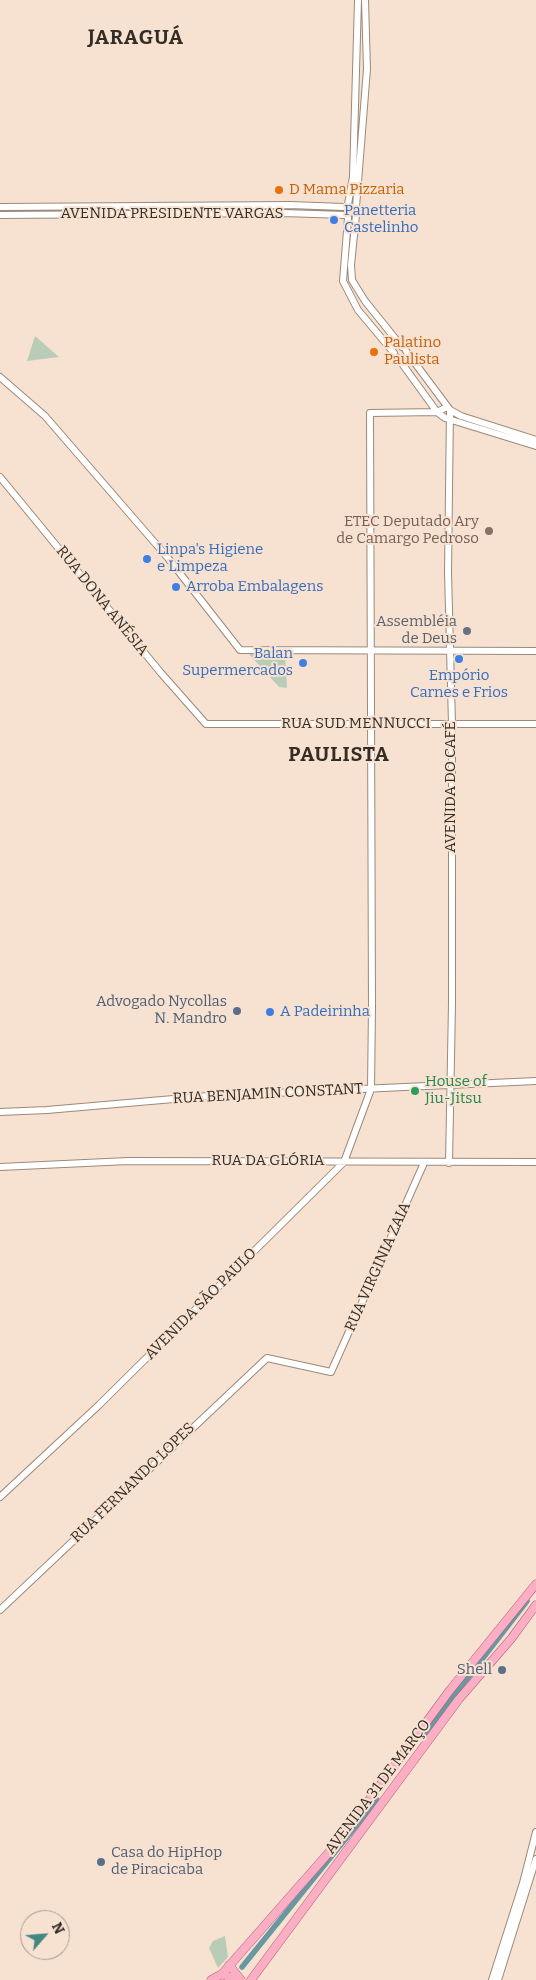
<!DOCTYPE html>
<meta charset="utf-8">
<style>
body{margin:0}
#map{position:relative;width:536px;height:1980px;overflow:hidden;background:#f7e2d1;font-family:Bitter,serif}
canvas{display:block}
.north{position:absolute;left:20px;top:1910px;width:50px;height:50px;box-sizing:border-box;background:#f7e2d1;border:1px solid #a99a8d;border-radius:50%;rotate:63deg;font-size:14px;font-weight:700;line-height:20px;text-align:center;color:#342d26}
.north::after{content:'';display:block;margin:auto;width:18px;height:22px;background:#428982;clip-path:polygon(50% 0,100% 100%,50% 72%,0 100%)}
</style>
<div id="map">
<canvas width="536" height="1980"></canvas>
<div class="north">N</div>
</div>
<script>
const ctx = document.querySelector('canvas').getContext('2d');
ctx.lineJoin = 'round';
function paint(path, color) {
  ctx.fillStyle = color;
  ctx.fill(path, 'evenodd');
}
function toPath(rows) {
  const path = new Path2D();
  for (const r of rows) {
    path.moveTo(r[0], r[1]);
    for (let i = 2; i < r.length; i += 2) path.lineTo(r[i], r[i + 1]);
  }
  return path;
}
function strokePath(path, color, width, dash) {
  ctx.strokeStyle = color;
  ctx.lineWidth = width;
  ctx.lineCap = dash ? 'butt' : 'round';
  ctx.setLineDash(dash || []);
  ctx.stroke(path);
}
function write(font, color, halo, rows, align = 'center') {
  ctx.font = font + ' Bitter,serif';
  ctx.lineWidth = 4;
  ctx.setLineDash([]);
  ctx.textBaseline = 'middle';
  ctx.strokeStyle = halo;
  ctx.fillStyle = color;
  for (const [text, x, y, turn = 0] of rows) {
    ctx.save();
    ctx.translate(x, y);
    ctx.rotate((+turn || 0) * Math.PI / 180);
    ctx.textAlign = isNaN(turn) ? turn : align;
    if (halo) ctx.strokeText(text, 0, 0);
    ctx.fillText(text, 0, 0);
    ctx.restore();
  }
}
paint(toPath([
 [35,336,59,357,27,361],
 [248,653,285,654,287,688,279,687],
 [225,1936,228,1957,218,1968,209,1948,213,1941]
]), '#b9ccb8');
strokePath(toPath([
 [422,1737,527,1601],
 [242,1967,377,1800]
]), '#6a98a2', 5.5);
const secondary = toPath([
 [348,204,353,177,358,0],
 [0,207,290,205,344,207],
 [356,207,367,69,365,0],
 [0,215,283,213,345,215],
 [356,215,351,265,352,280,365,301,402,347],
 [348,218,343,281,358,310,394,353],
 [406,351,450,410,461,416,536,440],
 [398,358,437,412,445,418,536,446],
 [0,377,45,416,168,558,240,650,536,651],
 [0,477,161,673,206,724,536,724],
 [0,1112,47,1110,208,1096,536,1081],
 [449,1163,452,1004,452,724,448,572,450,410],
 [0,1167,128,1161,536,1162],
 [0,1497,99,1405,344,1162,371,1089,372,1007,370,413,437,412,447,407],
 [0,1610,267,1358,331,1372,424,1163],
 [492,1980,523,1883,536,1832],
 [498,1980,536,1859]
]);
const primary = toPath([
 [229,1965,241,1980],
 [222,1974,235,1980],
 [211,1980,222,1974,339,1841,450,1690,536,1584],
 [251,1980,459,1699,511,1639,536,1605]
]);
strokePath(secondary, '#9c8979', 8);
strokePath(primary, '#b55e73', 9);
strokePath(secondary, '#fff', 6);
strokePath(primary, '#fcaec4', 8);
for (const [x, y, r, color] of [
 [279,190,5,"#e8710a"],
 [334,220,5,"#3f7fe0"],
 [374,352,5,"#e8710a"],
 [489,531,5,"#8d6e63"],
 [147,559,5,"#3f7fe0"],
 [176,587,5,"#3f7fe0"],
 [467,631,5,"#6b7280"],
 [459,659,5,"#3f7fe0"],
 [303,663,5,"#3f7fe0"],
 [237,1011,5,"#5c6f8a"],
 [270,1012,5,"#3f7fe0"],
 [415,1091,5,"#2e9e5b"],
 [502,1670,5,"#5c6f8a"],
 [101,1862,5,"#5c6f8a"]
]) {
  const dot = new Path2D();
  dot.arc(x, y, r, 0, 2 * Math.PI);
  ctx.fillStyle = color;
  ctx.fill(dot);
  strokePath(dot, '#f7e2d1', 2);
}
write('15px', '#c56008', '#f7e2d1', [
 ["D Mama Pizzaria",289,190],
 ["Palatino",384,343],
 ["Paulista",384,360]
], 'left');
write('15px', '#366cbe', '#f7e2d1', [
 ["Panetteria",344,211],
 ["Castelinho",344,228],
 ["Linpa's Higiene",157,550],
 ["e Limpeza",157,567],
 ["Arroba Embalagens",186,587],
 ["Balan",293,654,"right"],
 ["Supermercados",293,671,"right"],
 ["Empório",459,676,"center"],
 ["Carnes e Frios",459,693,"center"],
 ["A Padeirinha",280,1012]
], 'left');
write('15px', '#342d26', '#f7e2d1', [
 ["AVENIDA PRESIDENTE VARGAS",172,214],
 ["RUA DONA ANÉSIA",102,601,51],
 ["RUA SUD MENNUCCI",356,724],
 ["AVENIDA DO CAFÉ",451,787,-90],
 ["RUA BENJAMIN CONSTANT",268,1094,-3],
 ["RUA DA GLÓRIA",268,1161],
 ["RUA VIRGINIA ZAIA",378,1267,-66],
 ["AVENIDA SÃO PAULO",201,1304,-45],
 ["RUA FERNANDO LOPES",133,1483,-44],
 ["AVENIDA 31 DE MARÇO",378,1787,-53]
]);
write('15px', '#785e54', '#f7e2d1', [
 ["ETEC Deputado Ary",479,522],
 ["de Camargo Pedroso",479,539]
], 'right');
write('15px', '#5b616d', '#f7e2d1', [
 ["Assembléia",457,622],
 ["de Deus",457,639]
], 'right');
write('15px', '#4e5e75', '#f7e2d1', [
 ["Advogado Nycollas",227,1002],
 ["N. Mandro",227,1019],
 ["Shell",492,1670],
 ["Casa do HipHop",111,1853,"left"],
 ["de Piracicaba",111,1870,"left"]
], 'right');
write('15px', '#27864d', '#f7e2d1', [
 ["House of",425,1082],
 ["Jiu-Jitsu",425,1099]
], 'left');
ctx.letterSpacing = '1px';
write('bold 20px', '#342d26', '#f7e2d1', [
 ["JARAGUÁ",136,38],
 ["PAULISTA",339,755]
]);
ctx.letterSpacing = '0px';
</script>
